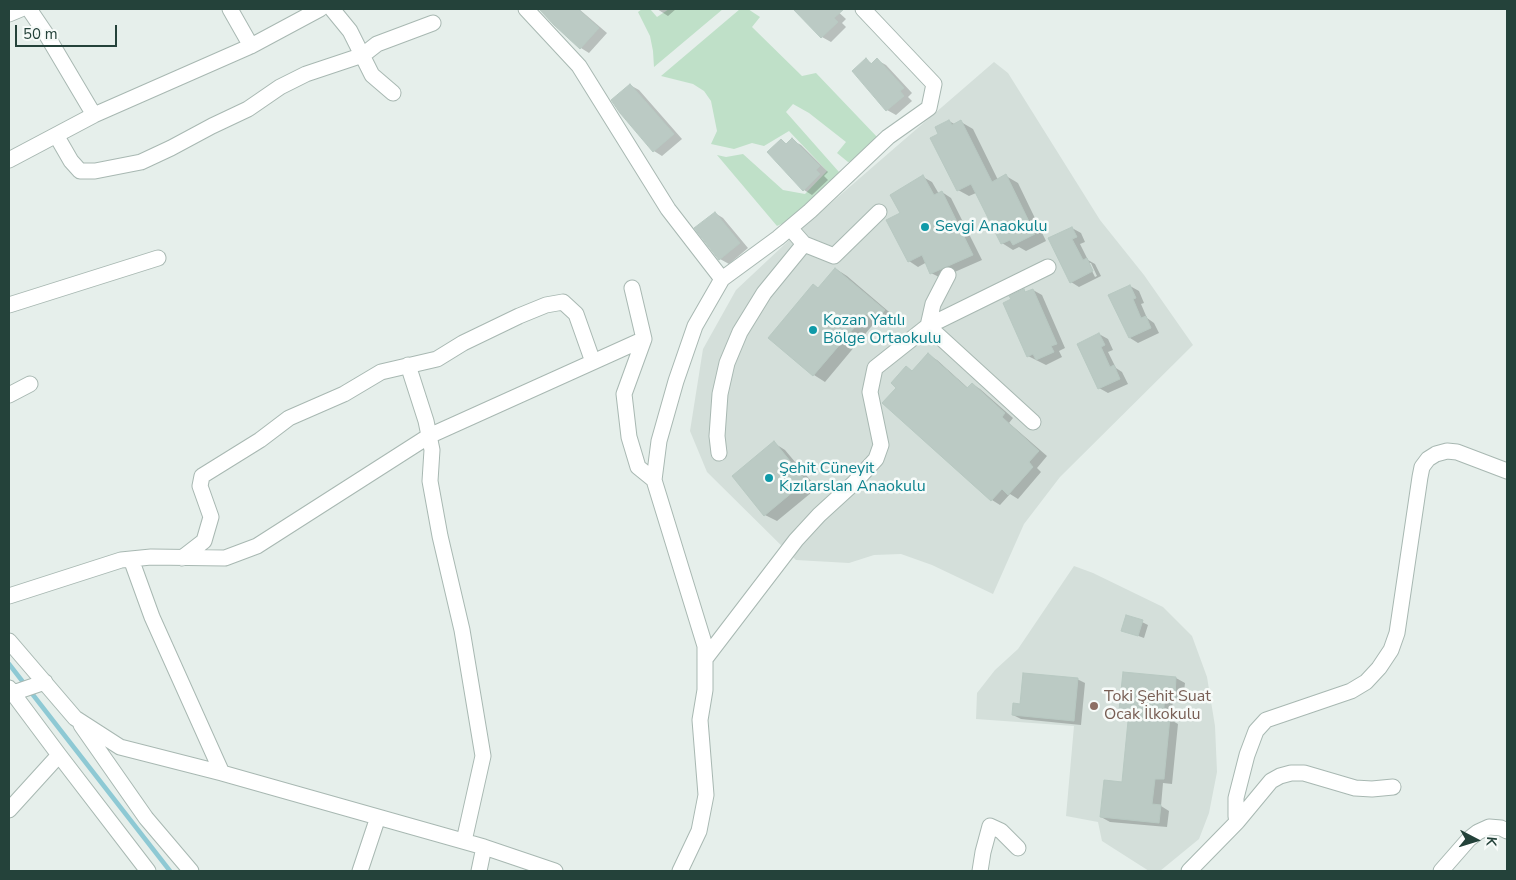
<!DOCTYPE html>
<meta charset="utf-8">
<style>
body{margin:0}
#map{position:relative;width:1516px;height:880px;overflow:hidden;background:#e6efeb;font-family:"Nunito Sans",sans-serif}
canvas{display:block}
.frame{position:absolute;inset:0;border:10px solid #24423a;pointer-events:none}
.north{position:absolute;left:1451px;top:815px;width:50px;height:50px;-webkit-text-stroke:4px #f7fbf9;paint-order:stroke;rotate:95deg;font-size:14px;font-weight:700;line-height:20px;text-align:center;color:#24423a}
.north::after{content:'';display:block;margin:auto;width:18px;height:22px;background:#24423a;clip-path:polygon(50% 0,100% 100%,50% 72%,0 100%)}
.scale{position:absolute;left:15px;top:25px;width:102px;height:22px;box-sizing:border-box;border:2px solid #24423a;border-top:0;padding-left:6px;font-size:15px;line-height:18px;white-space:nowrap;color:#24423a;-webkit-text-stroke:4px #f7fbf9;paint-order:stroke}
</style>
<div id="map">
<canvas width="1516" height="880"></canvas>
<div class="frame"></div>
<div class="north">K</div>
<div class="scale">50 m</div>
</div>
<script>
const ctx = document.querySelector('canvas').getContext('2d');
ctx.lineJoin = 'round';
function paint(path, color) {
  ctx.fillStyle = color;
  ctx.fill(path, 'evenodd');
}
function toPath(rows) {
  const path = new Path2D();
  for (const r of rows) {
    path.moveTo(r[0], r[1]);
    for (let i = 2; i < r.length; i += 2) path.lineTo(r[i], r[i + 1]);
  }
  return path;
}
function strokePath(path, color, width, dash) {
  ctx.strokeStyle = color;
  ctx.lineWidth = width;
  ctx.lineCap = dash ? 'butt' : 'round';
  ctx.setLineDash(dash || []);
  ctx.stroke(path);
}
function write(font, color, halo, rows, align = 'center') {
  ctx.font = font + ' "Nunito Sans",sans-serif';
  ctx.lineWidth = 5;
  ctx.setLineDash([]);
  ctx.textBaseline = 'middle';
  ctx.strokeStyle = halo;
  ctx.fillStyle = color;
  for (const [text, x, y, turn = 0] of rows) {
    ctx.save();
    ctx.translate(x, y);
    ctx.rotate((+turn || 0) * Math.PI / 180);
    ctx.textAlign = isNaN(turn) ? turn : align;
    if (halo) ctx.strokeText(text, 0, 0);
    ctx.fillText(text, 0, 0);
    ctx.restore();
  }
}
paint(toPath([
 [994,62,1008,73,1100,220,1144,275,1193,345,1060,477,1024,524,993,594,932,565,901,554,874,555,849,563,796,560,707,472,690,431,703,349,736,290,801,229],
 [1074,566,1093,573,1163,607,1192,636,1207,677,1215,726,1217,772,1209,813,1199,839,1160,871,1149,871,1102,841,1098,822,1066,816,1074,726,976,719,977,693,995,670,1018,649]
]), '#d4dfda');
paint(toPath([
 [642,9,650,9,657,17,669,9,723,9,654,67,653,51,650,36,638,12],
 [740,9,748,9,760,17,752,27,802,76,816,73,879,139,854,161,848,162,837,153,846,142,809,113,793,104,786,112,839,172,799,216,777,226,717,155,726,157,743,154,783,190,805,194,827,171,789,131,764,146,752,143,734,149,711,144,717,131,711,101,704,91,693,84,661,76]
]), '#bfe0c8');
paint(toPath([
 [540,9,579,9,607,33,589,53,581,48],
 [657,9,676,9,668,16],
 [795,9,835,9,846,19,842,23,846,27,831,42,822,37],
 [866,60,873,64,877,60,886,65,912,93,908,97,912,101,896,115,887,110],
 [630,85,639,90,682,139,662,156,654,151],
 [949,121,956,125,961,122,973,129,998,180,1006,176,1018,183,1046,241,1026,251,1019,247,1013,250,1002,243,976,193,969,196,958,190,940,134],
 [781,140,787,144,792,140,801,145,828,172,824,176,828,180,812,195,804,190],
 [923,177,932,182,939,194,942,192,951,198,982,260,941,278,931,273,927,262,918,267,909,261,902,213],
 [715,213,723,218,748,248,729,264,720,259],
 [1072,228,1081,233,1085,242,1080,244,1088,260,1095,264,1101,276,1079,287,1071,282],
 [1088,263,1091,263,1097,276,1095,277],
 [836,269,847,276,895,317,887,327,876,321,825,382,814,375,819,289],
 [1130,286,1139,291,1144,303,1141,304,1147,318,1154,323,1159,333,1138,343,1130,338],
 [1033,290,1042,295,1065,348,1059,351,1062,357,1046,365,1028,356,1024,291,1027,293],
 [1099,334,1108,339,1113,350,1108,352,1116,368,1122,372,1128,384,1108,393,1099,388],
 [928,355,937,360,968,388,972,384,980,389,1013,418,1009,423,1047,456,1037,468,1041,472,1018,499,1010,494,1000,505,992,500,913,372],
 [774,443,785,450,817,488,777,521,765,515],
 [1142,622,1148,625,1144,638,1122,630],
 [1124,673,1176,678,1185,683,1183,701,1173,700,1171,720,1178,724,1172,784,1163,783,1161,806,1169,811,1167,827,1110,822,1101,817,1124,783,1130,714,1121,709],
 [1077,679,1085,683,1081,725,1021,719,1013,715,1021,705]
]), '#0003');
strokePath(toPath([
 [9,664,170,871]
]), '#8ec9d4', 4.5);
const building = toPath([
 [539,9,578,9,599,28,580,49,554,25,539,9],
 [793,9,844,9,834,18,838,22,821,38,793,9],
 [866,58,871,64,877,58,904,88,900,91,904,96,886,111,852,71,866,58],
 [630,84,674,134,653,152,620,113,611,100,630,84],
 [949,120,952,125,961,120,992,182,1006,174,1035,234,1013,245,1010,240,1001,244,971,184,957,191,930,138,938,134,935,127,949,120],
 [792,138,820,166,816,170,820,174,803,191,767,152,781,139,786,144,792,138],
 [923,175,934,195,942,191,973,255,930,274,922,255,908,262,886,220,900,213,890,195,923,175],
 [715,212,740,243,719,260,694,228,715,212],
 [1072,227,1077,237,1072,239,1083,260,1087,258,1093,271,1070,283,1048,238,1072,227],
 [835,268,885,310,875,322,866,314,813,376,768,338,813,284,818,288,835,268],
 [1130,285,1136,298,1133,299,1141,318,1146,316,1151,328,1129,338,1108,295,1130,285],
 [1024,289,1025,292,1033,289,1057,344,1051,346,1054,352,1036,360,1033,354,1027,357,1003,303,1011,299,1009,296,1024,289],
 [1099,333,1105,345,1101,347,1110,367,1114,365,1120,379,1098,389,1077,344,1099,333],
 [928,353,967,388,972,383,1005,413,1002,417,1039,451,1029,462,1033,467,1008,495,1002,489,991,501,882,403,896,388,891,383,906,366,912,371,928,353],
 [774,441,806,481,764,516,732,476,774,441],
 [1126,615,1143,620,1138,636,1121,631,1126,615],
 [1123,672,1176,677,1175,697,1165,696,1163,717,1170,717,1164,779,1155,779,1152,804,1161,805,1159,823,1100,817,1104,780,1122,782,1129,711,1119,710,1123,672],
 [1023,673,1078,678,1074,721,1012,715,1013,703,1020,704,1023,673]
]);
paint(building, '#bbcac4');
strokePath(building, '#b8c9c2', 1);
const minor = toPath([
 [29,9,46,34,94,115],
 [230,9,251,46],
 [332,9,350,31,372,75,393,93],
 [526,9,579,66,668,209,722,279,695,326,676,381,659,441,654,480,705,646,705,690,700,720,706,795,699,831,680,871],
 [9,14,21,9],
 [56,135,71,161,80,171,95,171,141,162,171,148,212,126,248,109,280,87,306,74,363,55,377,44,433,23],
 [9,160,94,115,251,46,320,9],
 [804,244,834,256,879,212],
 [948,275,933,304,928,326,1033,422],
 [722,279,778,238,810,211,888,137,929,108,934,84,863,9],
 [632,288,644,339,624,394,629,437,638,467,654,480],
 [9,305,158,258],
 [408,365,426,421,432,450,430,481,440,536,462,630,483,756,464,841],
 [9,395,30,384],
 [719,453,717,436,720,394,727,363,740,332,764,293,804,244,790,228],
 [182,558,204,541,211,517,200,486,202,476,260,440,289,418,344,394,381,372,437,359,463,343,519,316,546,305,563,302,576,314,593,362],
 [131,559,152,617,222,773],
 [9,596,121,560,151,557,225,558,257,546,429,436,644,339],
 [9,641,75,718,120,747,222,773,484,847,555,871],
 [705,659,796,540,819,515,854,483,876,459,881,445,870,392,875,368,928,326,1048,267],
 [9,688,59,755,148,871],
 [9,692,13,693,45,682],
 [81,725,146,818,191,871],
 [9,810,59,755],
 [1237,822,1271,781,1280,776,1291,773,1304,773,1355,788,1372,789,1393,787],
 [360,871,378,817],
 [479,871,484,847],
 [980,871,983,852,990,826,1001,831,1018,848],
 [1189,871,1237,822,1236,816,1236,798,1247,755,1256,731,1266,720,1351,691,1366,682,1379,668,1391,650,1397,633,1420,477,1422,467,1428,459,1436,454,1447,451,1457,452,1507,471],
 [1441,871,1469,839,1478,832,1489,827,1501,828,1507,831]
]);
strokePath(minor, '#a8b8b2', 17);
strokePath(minor, '#fff', 15);
for (const [x, y, r, color] of [
 [925,227,5,"#0f9aa8"],
 [813,330,5,"#0f9aa8"],
 [769,478,5,"#0f9aa8"],
 [1094,706,5,"#8d6e63"]
]) {
  const dot = new Path2D();
  dot.arc(x, y, r, 0, 2 * Math.PI);
  ctx.fillStyle = color;
  ctx.fill(dot);
  strokePath(dot, '#f7fbf9', 2);
}
write('16px', '#0d838f', '#f7fbf9', [
 ["Sevgi Anaokulu",935,227],
 ["Kozan Yatılı",823,321],
 ["Bölge Ortaokulu",823,339],
 ["Şehit Cüneyit",779,469],
 ["Kızılarslan Anaokulu",779,487]
], 'left');
write('16px', '#785e54', '#f7fbf9', [
 ["Toki Şehit Suat",1104,697],
 ["Ocak İlkokulu",1104,715]
], 'left');
</script>
